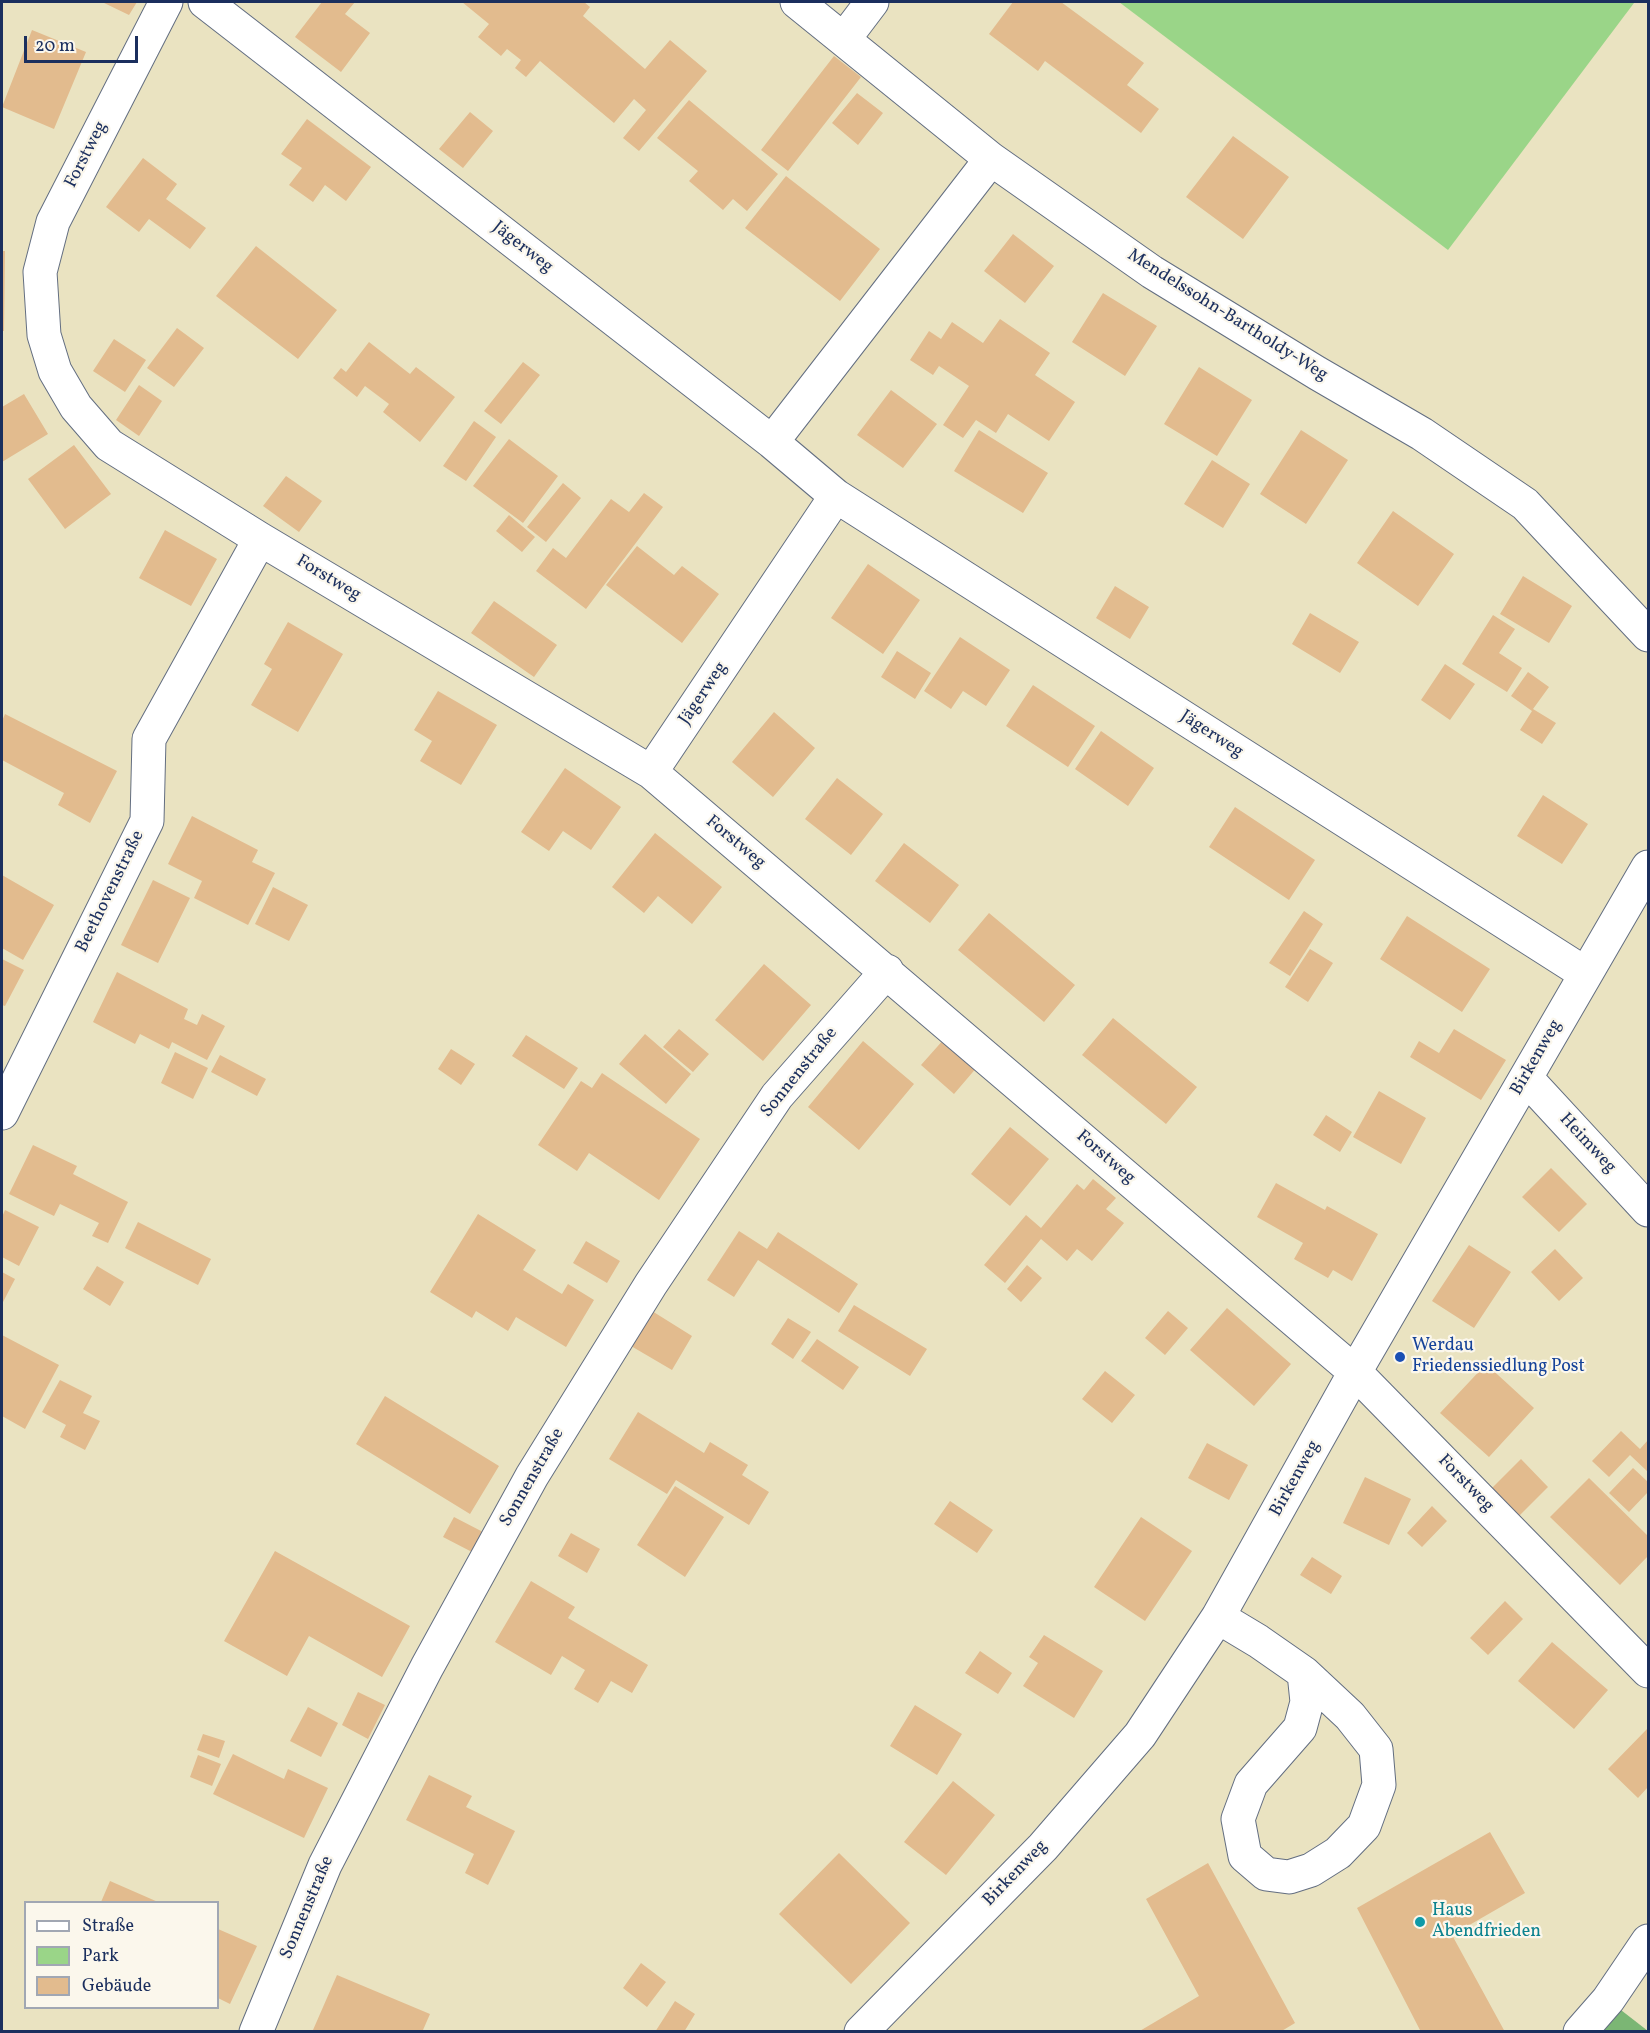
<!DOCTYPE html>
<meta charset="utf-8">
<style>
body{margin:0}
#map{position:relative;width:1650px;height:2033px;overflow:hidden;background:#eae3c1;font-family:Vollkorn,serif}
canvas{display:block}
.frame{position:absolute;inset:0;border:3px solid #1b2f5e;pointer-events:none}
.legend{position:absolute;left:24px;top:1901px;width:195px;height:108px;box-sizing:border-box;background:#fbf7ec;border:2px solid #a1a7b3;margin:0;padding:8px 10px;list-style:none;font-size:18px;color:#1b2f5e}
.legend li{display:flex;align-items:center;gap:12px;height:30px}
.legend b{width:30px;border:2px solid #a1a7b3}
.scale{position:absolute;left:24px;top:36px;width:114px;height:27px;box-sizing:border-box;border:3px solid #1b2f5e;border-top:0;padding-left:8px;font-size:18px;line-height:21px;white-space:nowrap;color:#1b2f5e;-webkit-text-stroke:4px #fbf7ec;paint-order:stroke}
</style>
<div id="map">
<canvas width="1650" height="2033"></canvas>
<div class="frame"></div>
<ul class="legend">
<li><b style="height:8px;background:#fff"></b>Straße</li>
<li><b style="height:16px;background:#9ad588"></b>Park</li>
<li><b style="height:16px;background:#e2bb8e"></b>Gebäude</li>
</ul>
<div class="scale">20 m</div>
</div>
<script>
const ctx = document.querySelector('canvas').getContext('2d');
ctx.lineJoin = 'round';
function paint(path, color) {
  ctx.fillStyle = color;
  ctx.fill(path, 'evenodd');
}
function toPath(rows) {
  const path = new Path2D();
  for (const r of rows) {
    path.moveTo(r[0], r[1]);
    for (let i = 2; i < r.length; i += 2) path.lineTo(r[i], r[i + 1]);
  }
  return path;
}
function strokePath(path, color, width, dash) {
  ctx.strokeStyle = color;
  ctx.lineWidth = width;
  ctx.lineCap = dash ? 'butt' : 'round';
  ctx.setLineDash(dash || []);
  ctx.stroke(path);
}
function write(font, color, halo, rows, align = 'center') {
  ctx.font = font + ' Vollkorn,serif';
  ctx.lineWidth = 4.5;
  ctx.setLineDash([]);
  ctx.textBaseline = 'middle';
  ctx.strokeStyle = halo;
  ctx.fillStyle = color;
  for (const [text, x, y, turn = 0] of rows) {
    ctx.save();
    ctx.translate(x, y);
    ctx.rotate((+turn || 0) * Math.PI / 180);
    ctx.textAlign = isNaN(turn) ? turn : align;
    if (halo) ctx.strokeText(text, 0, 0);
    ctx.fillText(text, 0, 0);
    ctx.restore();
  }
}
paint(toPath([
 [1119,2,1631,2,1634,3,1448,250]
]), '#9ad588');
paint(toPath([
 [1608,2000,1648,2031,1580,2032]
]), '#7bb674');
paint(toPath([
 [102,2,137,2,129,15],
 [322,2,355,2,345,14,370,33,341,72,295,37],
 [462,2,584,2,590,7,583,16,645,69,670,40,707,71,639,151,623,138,646,110,634,99,614,123,540,61,526,77,515,68,521,60,507,49,501,56,478,37,489,24],
 [1013,2,1061,2,1144,63,1127,85,1159,109,1141,133,1045,61,1038,71,989,34],
 [32,30,86,52,54,129,2,107],
 [834,56,861,77,788,171,761,150],
 [857,93,883,113,858,145,832,123],
 [689,100,778,174,747,211,733,199,723,210,689,181,698,171,657,138],
 [470,112,493,131,463,168,439,149],
 [307,119,371,167,346,201,325,185,313,202,289,185,302,168,281,154],
 [1233,136,1289,177,1243,239,1186,197],
 [143,158,177,184,166,199,206,228,190,249,149,219,139,232,106,207],
 [786,176,880,249,840,301,745,228],
 [1013,234,1054,266,1025,303,984,271],
 [256,246,337,310,298,359,216,296],
 [2,251,5,251,4,331,2,331],
 [1103,293,1157,326,1125,376,1072,342],
 [1000,319,1050,353,1035,375,1075,402,1049,441,1008,414,996,433,976,420,963,438,943,425,969,386,939,366,933,375,910,360,929,331,941,339,952,322,983,343],
 [177,328,204,348,174,387,147,368],
 [114,339,146,360,125,392,93,371],
 [369,342,410,374,416,367,455,397,420,442,383,412,389,404,365,386,357,397,333,378,341,368,346,372],
 [523,362,540,375,501,424,484,411],
 [1199,367,1252,400,1217,456,1164,424],
 [139,385,162,401,139,436,116,420],
 [891,390,937,424,903,468,857,435],
 [24,394,48,434,2,462,2,407],
 [474,421,496,437,466,481,443,466],
 [979,430,1048,473,1023,513,954,471],
 [1301,430,1348,460,1306,524,1260,494],
 [509,439,558,476,523,523,473,486],
 [74,445,111,494,65,529,28,479],
 [1212,460,1250,484,1223,528,1184,504],
 [286,476,322,501,299,532,263,506],
 [563,483,581,498,546,542,527,527],
 [644,493,663,507,586,609,536,571,553,548,566,558,611,499,629,512],
 [1393,511,1454,554,1418,606,1357,563],
 [509,515,535,537,522,552,496,531],
 [165,530,217,559,191,606,139,578],
 [637,546,674,575,682,566,719,594,682,643,606,585],
 [868,564,920,600,883,654,831,618],
 [1523,576,1572,606,1549,643,1500,614],
 [1115,586,1149,607,1130,639,1096,618],
 [494,601,557,645,534,677,471,633],
 [1310,613,1359,642,1340,673,1292,644],
 [1493,615,1515,629,1499,653,1522,668,1507,692,1462,664],
 [288,622,343,654,298,732,251,705,272,669,264,664],
 [960,637,1010,670,986,706,963,691,951,709,924,691],
 [897,651,931,673,915,699,881,677],
 [1445,664,1475,684,1450,720,1421,700],
 [1528,672,1549,687,1533,709,1556,723,1542,744,1520,730,1532,711,1511,696],
 [1033,685,1095,726,1068,767,1006,726],
 [438,691,497,725,461,785,420,761,432,741,414,730],
 [774,712,815,748,773,797,732,762],
 [5,714,117,771,90,823,58,805,64,793,2,760,2,721],
 [1101,731,1154,768,1128,806,1075,769],
 [565,768,621,807,591,850,563,831,549,851,521,832],
 [837,778,883,814,851,855,805,819],
 [1543,795,1588,824,1562,864,1517,836],
 [1235,807,1315,860,1289,900,1209,847],
 [192,816,258,850,252,862,275,873,248,925,194,898,202,881,168,864],
 [655,833,722,887,692,924,658,896,644,913,612,887],
 [904,843,959,885,930,923,875,881],
 [2,875,54,905,23,960,2,948],
 [153,880,190,898,158,963,121,945],
 [273,887,308,905,289,941,255,924],
 [1304,911,1323,924,1290,976,1269,963],
 [989,913,1075,985,1044,1022,958,950],
 [1407,916,1490,969,1462,1012,1380,959],
 [1310,949,1333,963,1308,1002,1285,987],
 [2,959,24,970,5,1006,2,1005],
 [764,964,811,1005,763,1061,715,1020],
 [117,972,188,1009,184,1019,197,1025,202,1014,225,1026,207,1060,172,1042,169,1049,140,1034,135,1044,93,1022],
 [1113,1018,1197,1087,1166,1124,1082,1055],
 [679,1029,709,1054,693,1072,663,1047],
 [1454,1029,1506,1060,1481,1100,1410,1057,1419,1041,1439,1053],
 [645,1034,691,1074,666,1104,619,1064],
 [526,1035,578,1068,564,1089,512,1056],
 [945,1038,978,1066,954,1094,921,1065],
 [863,1041,914,1084,859,1150,808,1107],
 [451,1049,475,1064,461,1085,438,1069],
 [175,1052,208,1068,193,1099,161,1083],
 [220,1055,266,1079,257,1096,211,1072],
 [602,1073,700,1139,659,1200,589,1153,577,1171,538,1145,581,1081,592,1088],
 [1379,1091,1426,1118,1401,1164,1353,1137],
 [1326,1115,1352,1132,1340,1152,1313,1135],
 [1010,1127,1049,1159,1010,1206,971,1174],
 [33,1145,77,1166,73,1174,128,1202,108,1243,92,1236,99,1223,60,1204,54,1216,9,1194],
 [1551,1168,1587,1204,1559,1232,1522,1197],
 [1093,1179,1116,1198,1106,1209,1124,1223,1092,1261,1077,1249,1067,1261,1041,1239,1005,1283,984,1265,1026,1215,1041,1228,1077,1184,1084,1190],
 [1276,1183,1325,1210,1327,1206,1378,1234,1352,1281,1333,1270,1328,1278,1294,1259,1303,1243,1257,1217],
 [5,1210,39,1227,19,1266,2,1257,2,1217],
 [478,1214,536,1250,523,1270,562,1294,568,1284,594,1300,566,1347,516,1317,508,1331,476,1311,472,1318,430,1292],
 [138,1222,211,1259,198,1285,125,1248],
 [739,1231,767,1249,778,1232,858,1284,839,1313,758,1260,734,1297,707,1280],
 [586,1241,620,1261,607,1283,573,1263],
 [1469,1245,1511,1272,1474,1328,1432,1301],
 [1555,1249,1583,1278,1559,1301,1531,1272],
 [1027,1265,1042,1278,1021,1302,1007,1289],
 [97,1266,124,1282,110,1306,83,1289],
 [2,1272,15,1279,2,1304],
 [854,1305,927,1349,910,1376,838,1331],
 [1227,1308,1291,1364,1254,1406,1190,1350],
 [652,1311,692,1336,672,1370,631,1346],
 [1168,1311,1188,1328,1165,1355,1145,1338],
 [788,1318,811,1332,793,1359,771,1344],
 [2,1335,59,1365,25,1429,2,1416],
 [817,1339,859,1367,843,1390,801,1361],
 [1486,1364,1534,1408,1489,1457,1440,1413],
 [1105,1371,1135,1395,1112,1423,1082,1399],
 [60,1380,92,1396,83,1413,100,1421,85,1450,60,1437,66,1425,42,1412],
 [385,1396,499,1466,470,1514,356,1444],
 [638,1412,704,1453,710,1442,748,1465,742,1475,769,1492,749,1525,676,1480,667,1494,609,1459],
 [1621,1431,1640,1449,1648,1440,1648,1472,1630,1455,1609,1477,1592,1461],
 [1207,1443,1248,1465,1229,1500,1188,1478],
 [1521,1459,1548,1487,1518,1517,1490,1490],
 [1633,1468,1648,1482,1648,1492,1629,1512,1609,1493],
 [1365,1477,1411,1499,1389,1545,1343,1523],
 [1589,1478,1648,1536,1648,1556,1620,1585,1550,1517],
 [675,1486,724,1517,685,1577,637,1545],
 [950,1501,993,1530,977,1553,934,1524],
 [1432,1506,1447,1521,1422,1547,1407,1533],
 [454,1517,483,1532,472,1552,443,1537],
 [1141,1517,1192,1551,1145,1621,1094,1587],
 [571,1533,600,1549,587,1573,558,1556],
 [275,1551,410,1626,382,1677,309,1636,287,1676,224,1641],
 [1312,1557,1342,1576,1331,1594,1300,1575],
 [531,1581,575,1607,568,1618,648,1665,632,1693,611,1681,598,1703,574,1689,585,1670,562,1656,551,1675,495,1642],
 [1505,1601,1523,1619,1488,1655,1470,1638],
 [1044,1635,1103,1671,1074,1718,1023,1686,1038,1663,1029,1657],
 [1552,1642,1608,1690,1574,1729,1518,1681],
 [980,1651,1012,1673,998,1694,965,1673],
 [358,1692,385,1705,368,1739,342,1725],
 [915,1705,962,1734,937,1775,890,1746],
 [308,1707,338,1723,321,1757,290,1741],
 [1648,1728,1648,1787,1638,1798,1608,1769],
 [203,1734,225,1741,219,1758,197,1750],
 [233,1754,284,1779,288,1769,328,1788,304,1838,213,1794],
 [198,1755,221,1764,212,1786,190,1777],
 [429,1775,472,1796,466,1807,515,1831,488,1885,465,1873,474,1854,406,1820],
 [953,1781,995,1815,946,1875,904,1842],
 [1490,1832,1525,1893,1452,1935,1505,2032,1421,2032,1357,1908],
 [839,1853,910,1923,851,1984,779,1914],
 [1208,1863,1295,2023,1280,2032,1138,2032,1199,1996,1146,1899],
 [110,1881,158,1902,101,1902],
 [218,1929,257,1946,230,2004,218,1998],
 [641,1963,666,1982,647,2007,623,1988],
 [337,1975,430,2014,423,2030,427,2032,313,2030],
 [675,2001,695,2014,684,2032,655,2032]
]), '#e2bb8e');
const minor = toPath([
 [166,2,53,222,40,272,44,335,55,371,76,407,109,445,260,539,651,772,1355,1372,1648,1671],
 [205,2,772,442,836,496,1586,974],
 [797,2,991,159,1152,272,1317,373,1422,434,1525,504,1648,635],
 [844,39,872,2],
 [772,442,991,159],
 [651,772,836,496],
 [1526,1078,1648,1210],
 [2,1113,147,821,149,739,260,539],
 [1218,1617,1258,1641,1304,1673,1350,1716,1376,1749,1379,1785,1364,1826,1338,1853,1311,1870,1289,1877,1266,1874,1245,1856,1238,1819,1251,1784,1300,1728,1307,1702,1304,1673],
 [256,2032,325,1865,427,1667,532,1476,651,1284,777,1096,887,971],
 [861,2032,1043,1847,1140,1735,1218,1617,1355,1372,1648,867],
 [1580,2032,1608,2000,1648,1941]
]);
strokePath(minor, '#636e81', 35);
strokePath(minor, '#fff', 33);
for (const [x, y, r, color] of [
 [1400,1357,6,"#1a4fb4"],
 [1420,1922,6,"#0f9aa8"]
]) {
  const dot = new Path2D();
  dot.arc(x, y, r, 0, 2 * Math.PI);
  ctx.fillStyle = color;
  ctx.fill(dot);
  strokePath(dot, '#fbf7ec', 2);
}
write('18px', '#1b2f5e', '#fbf7ec', [
 ["Forstweg",87,155,-63],
 ["Jägerweg",522,248,38],
 ["Mendelssohn-Bartholdy-Weg",1227,316,32],
 ["Forstweg",328,579,31],
 ["Jägerweg",704,694,-56],
 ["Jägerweg",1211,735,33],
 ["Forstweg",735,843,40],
 ["Beethovenstraße",111,892,-64],
 ["Birkenweg",1537,1058,-60],
 ["Sonnenstraße",800,1073,-51],
 ["Heimweg",1587,1144,47],
 ["Forstweg",1105,1158,41],
 ["Sonnenstraße",533,1478,-60],
 ["Birkenweg",1296,1479,-61],
 ["Forstweg",1465,1484,46],
 ["Birkenweg",1016,1874,-46],
 ["Sonnenstraße",308,1908,-67]
]);
write('18px', '#164399', '#fbf7ec', [
 ["Werdau",1412,1347],
 ["Friedenssiedlung Post",1412,1368]
], 'left');
write('18px', '#0d838f', '#fbf7ec', [
 ["Haus",1432,1912],
 ["Abendfrieden",1432,1933]
], 'left');
</script>
